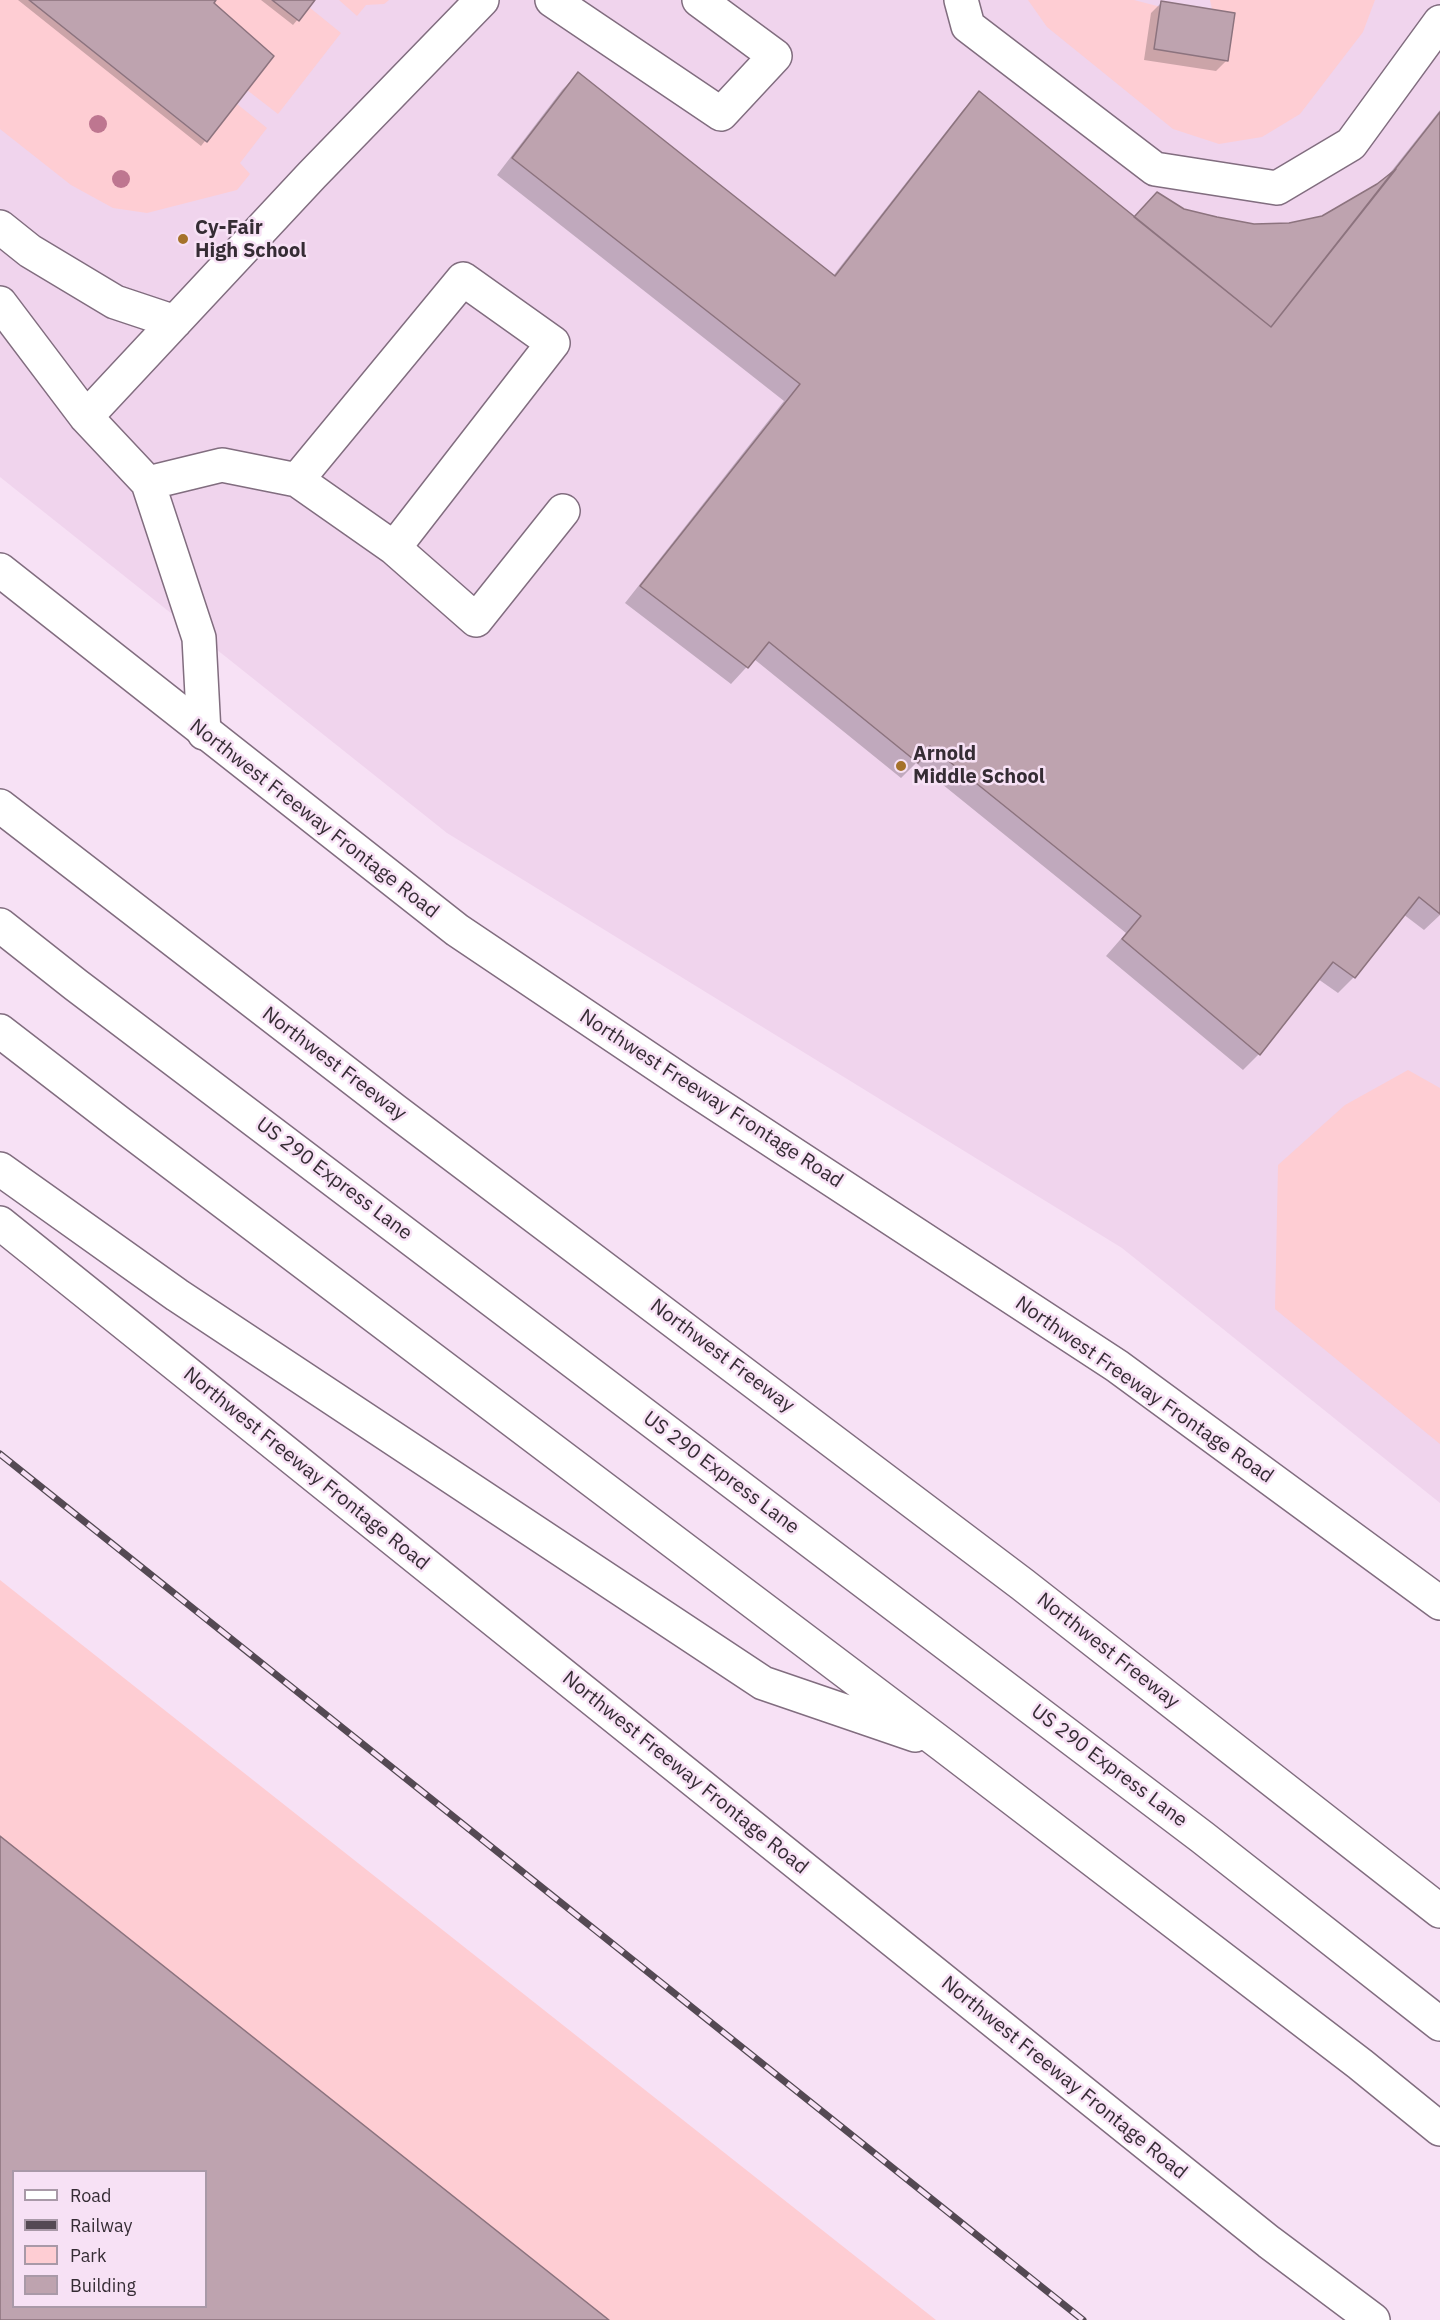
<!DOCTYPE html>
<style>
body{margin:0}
#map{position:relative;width:1440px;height:2320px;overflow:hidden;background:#f7e1f5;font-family:"IBM Plex Sans",sans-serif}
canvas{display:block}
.legend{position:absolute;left:12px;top:2170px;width:195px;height:138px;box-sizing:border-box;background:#f7e1f5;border:2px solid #a999a8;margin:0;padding:8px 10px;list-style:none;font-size:18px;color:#352c34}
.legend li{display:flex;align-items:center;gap:12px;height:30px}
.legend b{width:30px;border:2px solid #a999a8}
</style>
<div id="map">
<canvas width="1440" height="2320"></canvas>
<ul class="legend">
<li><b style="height:8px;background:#fff"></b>Road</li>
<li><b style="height:8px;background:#544953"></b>Railway</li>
<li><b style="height:16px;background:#fecdd3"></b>Park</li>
<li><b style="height:16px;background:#bea3af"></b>Building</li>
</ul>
</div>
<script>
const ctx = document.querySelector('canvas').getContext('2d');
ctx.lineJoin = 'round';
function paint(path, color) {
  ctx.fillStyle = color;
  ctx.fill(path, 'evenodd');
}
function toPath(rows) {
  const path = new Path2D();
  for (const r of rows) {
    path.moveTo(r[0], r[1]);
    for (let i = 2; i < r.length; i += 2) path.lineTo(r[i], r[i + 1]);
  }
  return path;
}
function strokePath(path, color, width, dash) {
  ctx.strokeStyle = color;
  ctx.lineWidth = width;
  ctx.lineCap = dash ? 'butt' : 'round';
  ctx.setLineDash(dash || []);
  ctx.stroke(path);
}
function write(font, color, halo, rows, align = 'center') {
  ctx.font = font + ' "IBM Plex Sans",sans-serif';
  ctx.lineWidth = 5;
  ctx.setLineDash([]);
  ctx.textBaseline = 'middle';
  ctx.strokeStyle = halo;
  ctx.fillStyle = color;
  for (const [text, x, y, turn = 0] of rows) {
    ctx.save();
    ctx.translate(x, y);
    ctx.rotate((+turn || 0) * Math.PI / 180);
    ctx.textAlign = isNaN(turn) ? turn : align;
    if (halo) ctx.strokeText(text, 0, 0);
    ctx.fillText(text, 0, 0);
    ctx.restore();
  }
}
paint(toPath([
 [0,0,1440,0,1440,1503,1122,1248,447,833,0,477]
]), '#f0d4ed');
paint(toPath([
 [0,0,29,0,206,142,237,104,267,128,240,163,250,174,237,190,147,213,113,208,71,185,0,129],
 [216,0,272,0,299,21,309,7,341,33,278,114,247,90,274,56,214,3],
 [339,0,389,0,384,4,366,5,357,16],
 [1028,0,1134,0,1161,7,1154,49,1228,61,1235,13,1212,9,1210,0,1375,0,1363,32,1300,114,1262,137,1219,144,1173,129,1047,27],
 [1408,1070,1440,1088,1440,1444,1275,1309,1278,1165,1345,1105],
 [0,1580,936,2320,0,2320],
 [14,2172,206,2172,206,2306,14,2306]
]), '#fecdd3');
paint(toPath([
 [18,0,214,0,211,3,272,56,201,146],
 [261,0,314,0,293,25],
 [1162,2,1227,60,1216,71,1144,60,1151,13],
 [578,74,833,276,963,110,979,93,1134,219,1183,211,1253,225,1289,225,1323,217,1357,199,1386,178,1440,110,1440,915,1424,930,1403,914,1354,977,1338,993,1318,979,1259,1054,1243,1070,1106,956,1126,933,916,763,901,778,754,659,731,684,625,603,784,401,497,175,562,90],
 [0,1838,606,2320,0,2320],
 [14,2172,206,2172,206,2306,14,2306]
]), '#0003');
const building = toPath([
 [29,0,216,0,214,3,274,56,207,142,29,0],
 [272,0,315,0,299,21,272,0],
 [1161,1,1235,13,1228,61,1154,49,1161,1],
 [578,72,835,276,979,91,1271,327,1440,112,1440,914,1419,897,1355,978,1333,962,1260,1055,1122,939,1141,916,930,746,918,763,769,642,748,668,640,586,800,384,512,158,578,72],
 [1396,169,1271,327,1134,217,1157,192,1184,209,1217,217,1254,224,1289,223,1322,216,1377,184,1396,169],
 [0,1836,609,2320,0,2320,0,1836],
 [14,2172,206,2172,206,2306,14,2306,14,2172]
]);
paint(building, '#bea3af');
strokePath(building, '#8c737e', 1.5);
const minor = toPath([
 [552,0,721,114,775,56,699,0],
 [961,0,968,26,1155,169,1277,188,1351,144,1440,22],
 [0,227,30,251,115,302,175,322],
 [0,303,86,417,148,483],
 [86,417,312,175,482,0],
 [394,548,476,620,563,511],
 [204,733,199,638,148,483,222,465,297,480,463,279,553,343,394,548,297,480]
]);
const major = toPath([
 [0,570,457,930,689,1086,1117,1366,1440,1603],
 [0,1223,1269,2242,1373,2320]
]);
const highway = toPath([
 [0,806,394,1110,1022,1584,1440,1911],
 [0,925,76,985,1202,1837,1440,2024],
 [0,1031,118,1122,943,1745,1360,2064,1440,2129],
 [0,1169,177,1295,763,1683,915,1735]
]);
strokePath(minor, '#816d7f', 36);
strokePath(major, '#816d7f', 36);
strokePath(highway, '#816d7f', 36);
strokePath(minor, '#fff', 33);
strokePath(major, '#fff', 33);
strokePath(highway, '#fff', 33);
const rail = toPath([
 [0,1454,1083,2320]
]);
strokePath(rail, '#544953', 7);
strokePath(rail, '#f7e1f5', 4.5, [14]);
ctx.fillStyle = '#be7690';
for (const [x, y] of [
 [98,124],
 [121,179]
]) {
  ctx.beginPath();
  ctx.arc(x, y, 9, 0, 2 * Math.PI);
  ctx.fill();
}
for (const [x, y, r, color] of [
 [183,239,6,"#a5722a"],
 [901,766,6,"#a5722a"]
]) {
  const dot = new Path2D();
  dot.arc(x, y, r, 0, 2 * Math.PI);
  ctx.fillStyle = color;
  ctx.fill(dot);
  strokePath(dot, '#f7e1f5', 2);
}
write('bold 20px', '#352c34', '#f7e1f5', [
 ["Cy-Fair",195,228],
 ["High School",195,251],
 ["Arnold",913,754],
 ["Middle School",913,777]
], 'left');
write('20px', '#352c34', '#f7e1f5', [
 ["Northwest Freeway Frontage Road",314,819,38],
 ["Northwest Freeway",334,1064,37],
 ["Northwest Freeway Frontage Road",711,1099,33],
 ["US 290 Express Lane",334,1179,37],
 ["Northwest Freeway",722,1356,37],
 ["Northwest Freeway Frontage Road",1144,1390,35],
 ["Northwest Freeway Frontage Road",306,1469,39],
 ["US 290 Express Lane",721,1473,37],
 ["Northwest Freeway",1108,1651,38],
 ["US 290 Express Lane",1109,1766,37],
 ["Northwest Freeway Frontage Road",685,1773,39],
 ["Northwest Freeway Frontage Road",1064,2078,39]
]);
</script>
